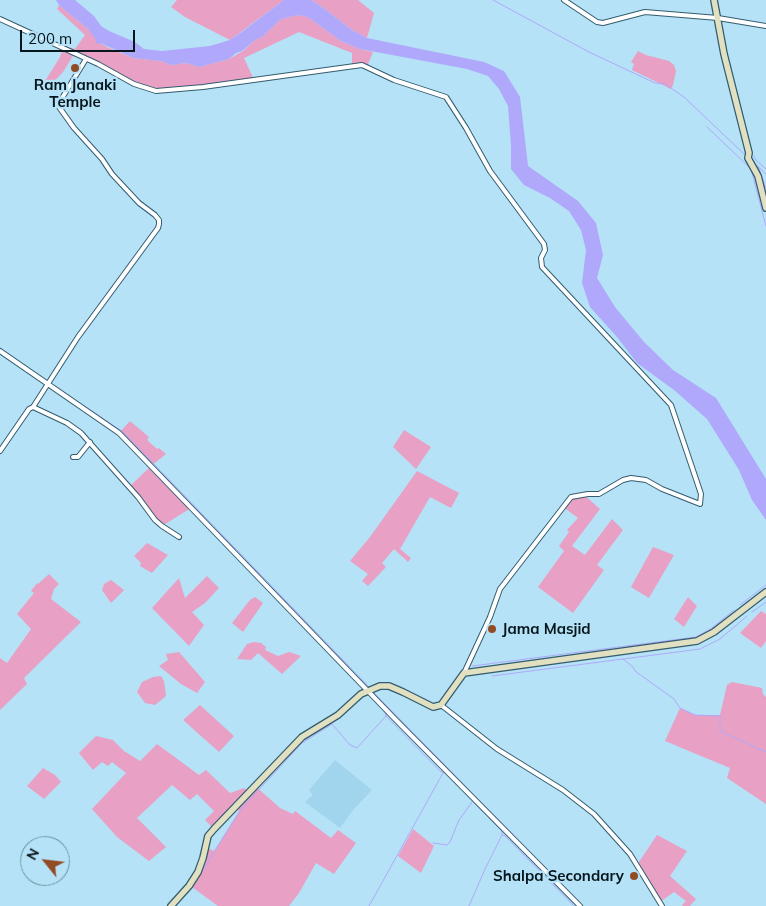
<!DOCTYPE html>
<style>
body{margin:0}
#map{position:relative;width:766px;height:906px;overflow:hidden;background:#b5e2f6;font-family:Mulish,sans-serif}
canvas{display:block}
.north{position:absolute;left:20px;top:836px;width:50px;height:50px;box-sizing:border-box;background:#b5e2f6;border:1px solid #6f909f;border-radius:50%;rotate:299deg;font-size:14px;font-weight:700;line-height:20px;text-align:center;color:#06161d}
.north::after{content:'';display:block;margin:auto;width:18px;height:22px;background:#924c25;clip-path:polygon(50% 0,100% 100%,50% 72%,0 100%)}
.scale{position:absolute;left:20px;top:30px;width:115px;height:22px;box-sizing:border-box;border:2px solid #06161d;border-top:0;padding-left:6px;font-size:15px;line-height:18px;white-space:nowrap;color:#06161d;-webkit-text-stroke:4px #b5e2f6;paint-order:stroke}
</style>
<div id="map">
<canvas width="766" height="906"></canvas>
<div class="north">N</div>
<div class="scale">200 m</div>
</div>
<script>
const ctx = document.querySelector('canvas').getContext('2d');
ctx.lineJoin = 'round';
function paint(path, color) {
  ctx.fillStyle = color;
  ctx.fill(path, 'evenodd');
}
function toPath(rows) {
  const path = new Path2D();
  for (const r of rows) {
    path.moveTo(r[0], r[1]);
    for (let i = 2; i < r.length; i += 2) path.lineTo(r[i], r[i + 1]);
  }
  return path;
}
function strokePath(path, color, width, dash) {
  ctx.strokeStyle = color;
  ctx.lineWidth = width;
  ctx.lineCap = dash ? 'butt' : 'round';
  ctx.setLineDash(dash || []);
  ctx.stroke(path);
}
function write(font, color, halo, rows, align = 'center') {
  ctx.font = font + ' Mulish,sans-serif';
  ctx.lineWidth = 4.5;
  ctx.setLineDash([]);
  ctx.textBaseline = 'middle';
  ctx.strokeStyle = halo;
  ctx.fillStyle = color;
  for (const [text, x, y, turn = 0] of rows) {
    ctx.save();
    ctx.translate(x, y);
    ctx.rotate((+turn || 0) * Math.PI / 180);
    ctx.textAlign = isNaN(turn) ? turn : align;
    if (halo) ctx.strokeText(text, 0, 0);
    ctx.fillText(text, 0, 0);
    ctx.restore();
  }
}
paint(toPath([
 [335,760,372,790,353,810,340,828,305,802,313,795,309,790]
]), '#a0d5ed');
paint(toPath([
 [177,0,284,0,230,40,185,17,171,7],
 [311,0,358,0,374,13,367,38,352,30,322,7],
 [59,5,88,29,100,43,107,47,133,58,161,61,171,65,187,63,199,67,229,59,243,51,255,40,262,37,281,19,298,15,308,17,341,41,360,49,373,52,368,64,371,69,362,65,352,66,352,53,299,32,244,58,254,80,156,91,134,84,86,59,73,56,63,72,43,93,42,86,60,57,64,46,75,49,85,35,57,9],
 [638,51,646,55,669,61,674,65,676,71,673,85,671,89,632,70,634,64,631,62],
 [130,421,149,437,147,440,157,449,159,448,166,454,151,466,191,508,162,526,129,487,150,467,119,433],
 [404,430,431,447,416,469,393,447],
 [417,471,459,493,451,508,430,497,400,549,411,558,408,562,394,549,382,563,386,567,368,586,362,581,368,574,350,561,370,537],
 [583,494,600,509,572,546,585,555,612,519,623,530,597,565,604,570,573,613,538,587,564,551,559,546,569,532,567,530,578,518,563,507,571,497],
 [147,543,168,555,152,573,140,566,141,563,134,556],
 [653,547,674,555,649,598,631,587],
 [49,574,59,584,54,589,51,599,81,622,24,678,27,684,0,710,0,658,7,663,31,629,17,614,34,593,31,591,37,583,38,584],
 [207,576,219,588,205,603,192,612,204,625,189,646,152,608,179,578,185,598],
 [111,580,124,590,111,603,102,590,104,584],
 [255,597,263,603,243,632,232,623,250,600],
 [688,597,697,606,684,627,674,619],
 [761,611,766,614,766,641,761,648,740,633],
 [254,642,261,643,266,647,265,650,278,656,289,652,301,656,282,674,258,653,251,660,237,659,247,644],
 [179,652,205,682,197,693,181,684,159,666,168,660,166,654],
 [161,676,164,681,166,696,155,705,145,703,137,692,142,682,153,677],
 [732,682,762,688,763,694,766,697,766,804,727,778,730,768,665,741,680,708,695,715,720,715,727,685],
 [200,705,234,736,219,752,183,720],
 [96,736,113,740,124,751,140,761,157,744,199,775,206,770,230,793,244,788,249,792,255,786,280,808,293,814,295,811,331,838,338,830,356,843,334,874,316,863,299,893,289,906,218,906,192,887,189,886,198,872,206,847,214,851,239,811,235,806,214,829,205,820,214,811,197,794,190,800,172,785,137,818,166,847,149,861,117,837,92,809,126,773,112,762,108,766,102,762,93,770,79,753],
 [43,768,55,775,61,782,44,799,27,786],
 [413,829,434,846,421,873,398,856],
 [657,835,687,851,670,876,696,899,690,906,683,906,682,905,686,901,674,892,660,902,637,865]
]), '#e8a0c5');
paint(toPath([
 [56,0,75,0,94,16,101,26,109,31,135,42,144,49,162,51,210,46,230,40,243,31,284,0,311,0,322,7,352,30,367,38,484,62,504,71,520,97,528,166,578,201,596,223,603,255,597,278,615,307,644,342,673,370,716,398,766,479,766,520,752,500,739,470,707,419,674,390,637,363,617,337,590,307,582,283,586,250,581,230,569,211,550,198,524,185,511,169,511,146,508,106,499,89,488,76,467,69,360,49,341,41,308,17,298,15,281,19,262,37,255,40,242,51,236,53,229,59,199,67,187,63,171,65,161,61,133,58,116,50,100,43,96,44,96,40,88,29,59,5]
]), '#afa8fb');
strokePath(toPath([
 [493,0,589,52,655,83,665,84,684,97,745,155],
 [707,127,751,169,766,226],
 [744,148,746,155],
 [754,156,756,160,766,169],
 [753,162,766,174],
 [758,166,766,188],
 [0,348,49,382],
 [50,383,123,432,370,688],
 [740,605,766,585],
 [752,612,766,602],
 [623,659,633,667,635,671,674,699,680,708,695,715,720,716,720,731,766,752],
 [472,666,696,637,712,628,734,610],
 [492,676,700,649,720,639,747,616],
 [373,692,583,906],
 [368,694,385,712,386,716,440,771,447,774,502,831,502,835,504,835,574,906],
 [433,843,447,845,450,842,459,820,472,802],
 [176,906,198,878,242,808,302,743,332,724,350,745,357,748,386,716],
 [369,906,443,773],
 [469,906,486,867,502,835]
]), '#afa8fb', 1);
const street = toPath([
 [564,0,597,22,603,23,645,12,718,18,766,26],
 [0,19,98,64,134,84,156,91,203,87,362,65,394,80,446,97,466,128,490,171,544,244,545,250,541,258,542,267,671,405,698,485,701,494,700,504,662,489,646,480,631,478,623,480,599,494,588,494,571,497,500,589,490,617,464,673],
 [0,351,119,433,393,717,580,906],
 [33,407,67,423,81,433,138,497,155,520,162,526,179,537],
 [0,451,29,409,33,407,78,337,158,228,159,224,159,220,155,215,139,203,112,174,102,159,74,128,59,107,59,103,86,59],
 [73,457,78,457,90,442],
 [441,705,497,749,563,790,594,814,630,854,662,906]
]);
const secondary = toPath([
 [714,0,724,54,749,153,748,158,758,176,766,208],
 [171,906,189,886,198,872,203,858,208,836,214,829,302,737,338,715,361,694,380,686,389,686,403,692,433,707,441,705,464,673,697,641,714,632,766,592]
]);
strokePath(street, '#335c6e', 6);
strokePath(secondary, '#335c6e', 8);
strokePath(street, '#fff', 4);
strokePath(secondary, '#e1e0c0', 5.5);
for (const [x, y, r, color] of [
 [75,68,5,"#924c25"],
 [492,629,5,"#924c25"],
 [634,876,5,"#924c25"]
]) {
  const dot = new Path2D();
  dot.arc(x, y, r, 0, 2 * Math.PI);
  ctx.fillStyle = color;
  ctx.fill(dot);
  strokePath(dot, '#b5e2f6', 2);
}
write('bold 15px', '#06161d', '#b5e2f6', [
 ["Ram Janaki",75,85],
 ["Temple",75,102],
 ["Jama Masjid",502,629,"left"],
 ["Shalpa Secondary",624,876,"right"]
]);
</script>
